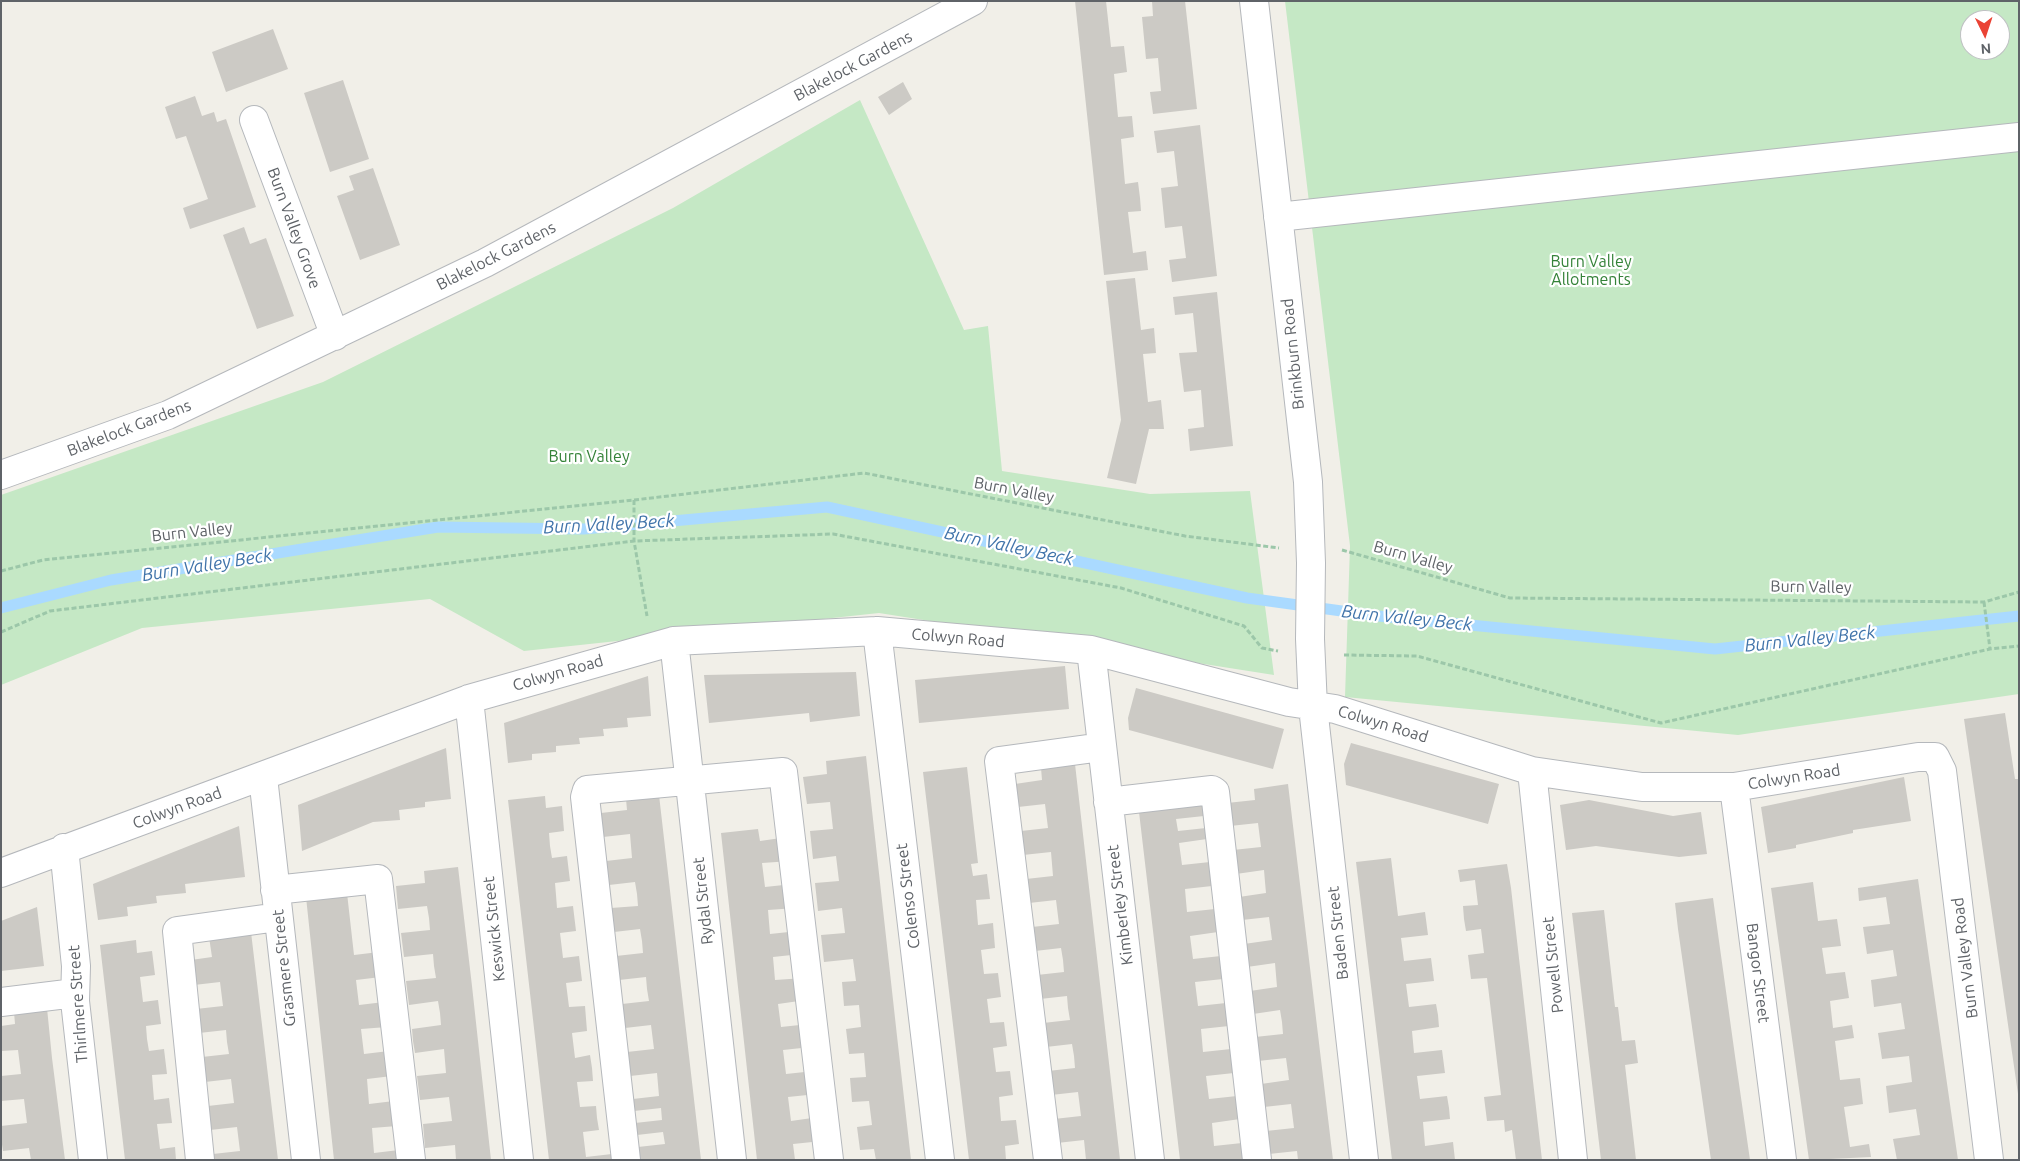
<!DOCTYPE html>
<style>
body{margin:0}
#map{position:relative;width:2020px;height:1161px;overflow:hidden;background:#f1efe8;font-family:Ubuntu,sans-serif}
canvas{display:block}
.frame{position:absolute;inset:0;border:2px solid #5f6368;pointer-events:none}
.north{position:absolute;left:1960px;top:10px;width:50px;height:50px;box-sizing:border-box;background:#fff;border:1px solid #bfc1c3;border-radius:50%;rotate:176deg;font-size:14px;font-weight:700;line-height:20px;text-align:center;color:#5f6368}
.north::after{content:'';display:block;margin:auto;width:18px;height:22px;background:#ea4335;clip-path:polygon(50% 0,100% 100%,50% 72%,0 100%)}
</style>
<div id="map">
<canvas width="2020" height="1161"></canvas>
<div class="frame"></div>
<div class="north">N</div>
</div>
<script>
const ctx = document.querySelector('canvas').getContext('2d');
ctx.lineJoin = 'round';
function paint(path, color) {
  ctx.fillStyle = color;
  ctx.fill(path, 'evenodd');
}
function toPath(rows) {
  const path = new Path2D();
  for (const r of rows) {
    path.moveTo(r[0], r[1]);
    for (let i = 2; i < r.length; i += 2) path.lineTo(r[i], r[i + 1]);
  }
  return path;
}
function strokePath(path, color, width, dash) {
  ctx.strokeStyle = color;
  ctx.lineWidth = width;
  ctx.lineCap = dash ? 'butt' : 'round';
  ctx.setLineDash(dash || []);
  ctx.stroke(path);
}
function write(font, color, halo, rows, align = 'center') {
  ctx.font = font + ' Ubuntu,sans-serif';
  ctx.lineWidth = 4.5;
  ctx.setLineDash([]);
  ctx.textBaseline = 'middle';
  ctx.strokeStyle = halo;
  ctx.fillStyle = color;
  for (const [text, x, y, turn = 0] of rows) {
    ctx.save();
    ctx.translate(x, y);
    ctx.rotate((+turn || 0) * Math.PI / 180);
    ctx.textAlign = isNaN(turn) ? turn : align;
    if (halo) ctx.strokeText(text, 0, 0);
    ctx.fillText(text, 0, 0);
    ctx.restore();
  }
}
paint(toPath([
 [1285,1,2019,1,2019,694,1738,735,1345,697,1350,546],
 [1970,20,2000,20,2000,50,1970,50],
 [860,100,964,330,988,326,1002,471,1150,494,1250,491,1274,675,879,613,524,651,430,599,142,628,1,685,1,495,323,382,673,208]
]), '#c5e8c5');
strokePath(toPath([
 [1,608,111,580,438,527,584,529,827,507,1247,598,1378,616,1715,649,2019,616]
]), '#aadaff', 11);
paint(toPath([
 [1075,1,1106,1,1111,47,1124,46,1127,72,1114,74,1118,117,1132,116,1134,137,1121,139,1125,184,1138,182,1140,198,1141,211,1128,212,1133,253,1146,251,1148,270,1104,275],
 [1152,1,1185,1,1197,109,1153,114,1150,92,1161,91,1158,58,1146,59,1142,17,1153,16],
 [273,29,288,69,226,92,212,52],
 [343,80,369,159,330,172,304,93],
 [903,82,912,99,889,115,878,97],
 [195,96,202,116,214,112,217,122,226,119,256,207,190,229,183,208,208,199,186,136,176,139,165,107],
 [1200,125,1217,276,1172,282,1169,260,1186,258,1182,226,1165,228,1161,188,1178,186,1174,151,1157,153,1154,131],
 [373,168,400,245,360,260,337,196,354,190,349,176],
 [244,227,250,244,266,238,294,316,257,329,223,235],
 [1135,278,1141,330,1154,328,1156,353,1143,354,1148,402,1161,400,1164,429,1149,429,1136,484,1107,478,1121,420,1106,281],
 [1217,292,1233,446,1190,451,1188,429,1204,427,1201,390,1184,392,1179,353,1197,352,1193,313,1175,315,1173,297],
 [1065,666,1069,709,919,723,915,680],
 [856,672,860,716,810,722,809,713,709,723,704,675],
 [648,676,651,716,627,718,628,727,603,729,604,736,579,738,580,744,556,746,556,752,532,754,532,760,508,763,504,723],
 [1136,688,1284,729,1273,769,1129,730,1128,718],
 [2005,713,2015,779,2019,779,2018,1094,1964,719],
 [1351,743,1499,784,1488,824,1346,785,1344,764],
 [446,748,451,799,425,802,425,807,399,810,400,820,373,822,302,851,298,805],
 [866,756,897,1036,911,1160,876,1160,874,1149,860,1150,857,1127,872,1125,869,1101,852,1102,850,1078,866,1077,864,1053,849,1054,846,1029,861,1027,859,1005,844,1006,842,982,856,981,853,959,824,962,821,935,845,933,842,908,818,911,815,883,839,881,836,856,813,859,810,831,833,829,830,802,807,804,803,777,827,774,826,761],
 [1075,764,1120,1160,1086,1160,1084,1140,1057,1143,1054,1119,1081,1116,1078,1092,1051,1095,1048,1071,1075,1068,1074,1056,1072,1044,1046,1047,1043,1023,1070,1020,1068,1008,1067,996,1040,999,1037,975,1064,972,1063,960,1061,948,1035,951,1032,927,1059,924,1056,900,1029,903,1026,879,1053,876,1051,852,1023,855,1021,831,1048,828,1045,804,1018,807,1015,784,1042,780,1041,768],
 [967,767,978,863,971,864,973,876,987,874,990,899,976,900,978,925,993,923,995,948,981,950,984,974,998,973,1001,997,987,999,990,1023,1004,1022,1007,1046,993,1048,996,1072,1010,1071,1013,1095,999,1097,1001,1121,1016,1120,1019,1144,1005,1146,1006,1160,969,1160,923,772],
 [1904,777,1911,821,1853,830,1853,833,1796,845,1796,848,1768,853,1761,807],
 [1288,784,1333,1160,1298,1160,1297,1151,1269,1154,1266,1131,1294,1128,1291,1104,1264,1107,1261,1084,1289,1080,1286,1058,1258,1061,1255,1037,1283,1034,1282,1022,1280,1010,1253,1014,1250,991,1277,987,1275,963,1247,967,1244,944,1272,940,1269,917,1242,920,1239,897,1266,893,1265,882,1264,870,1236,874,1233,850,1261,847,1258,823,1230,826,1227,803,1255,800,1254,789],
 [659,795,689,1056,701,1160,639,1160,638,1147,665,1144,663,1132,637,1135,635,1123,662,1120,661,1108,634,1111,633,1099,659,1096,657,1073,630,1076,627,1052,654,1049,651,1025,625,1028,622,1004,649,1001,647,989,646,977,619,980,616,956,643,953,642,941,640,929,614,932,611,908,638,906,637,894,635,882,609,885,606,861,632,858,630,834,603,837,601,813,627,810,626,799],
 [545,796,546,808,562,806,564,831,549,833,550,846,552,858,567,856,570,881,555,883,556,895,557,908,573,906,576,931,560,933,563,958,579,956,582,981,566,983,569,1007,585,1006,587,1031,572,1033,575,1058,590,1055,592,1068,593,1081,577,1082,580,1107,596,1106,597,1118,599,1130,583,1132,586,1157,612,1154,613,1160,549,1160,508,800],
 [1589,800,1673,816,1701,812,1707,854,1679,857,1596,846,1566,850,1560,805],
 [1203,804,1204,816,1176,819,1178,831,1206,828,1207,839,1179,843,1182,865,1210,862,1212,886,1185,889,1186,901,1187,912,1215,909,1218,932,1190,936,1193,959,1221,956,1223,979,1195,982,1198,1006,1226,1003,1229,1026,1201,1029,1203,1052,1231,1049,1234,1073,1206,1076,1209,1099,1237,1096,1240,1119,1212,1123,1214,1146,1242,1143,1244,1160,1180,1160,1139,812],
 [239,826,245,877,185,884,186,893,156,896,157,903,127,907,128,916,98,920,93,884],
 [758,829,760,841,788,837,791,861,762,863,765,887,793,884,796,908,768,910,770,934,798,931,801,954,773,957,775,980,804,978,806,1000,778,1004,781,1027,809,1024,811,1047,783,1050,786,1074,814,1071,817,1094,788,1097,791,1121,819,1117,822,1141,793,1144,795,1160,757,1160,721,833],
 [1391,858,1398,916,1425,912,1428,935,1401,938,1404,961,1431,958,1434,981,1406,984,1409,1007,1436,1004,1438,1015,1439,1027,1412,1031,1414,1053,1442,1050,1445,1073,1417,1076,1420,1099,1447,1096,1449,1108,1450,1119,1423,1122,1425,1146,1453,1142,1455,1160,1392,1160,1356,862],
 [1507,864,1511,888,1542,1160,1516,1160,1512,1130,1505,1132,1504,1120,1487,1121,1484,1097,1501,1095,1487,978,1471,979,1468,955,1484,953,1481,929,1466,931,1464,919,1463,906,1478,905,1475,880,1460,882,1458,870],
 [458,867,472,986,491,1160,456,1160,455,1145,425,1148,423,1124,452,1121,449,1097,420,1100,417,1076,446,1073,444,1049,415,1053,413,1041,412,1029,441,1025,440,1013,438,1001,409,1005,406,981,436,978,434,966,433,954,404,957,401,933,430,930,429,918,427,906,398,909,396,886,425,883,424,871],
 [1918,879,1929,958,1958,1160,1897,1160,1893,1139,1920,1135,1916,1109,1889,1113,1886,1086,1912,1082,1909,1056,1882,1059,1878,1033,1905,1029,1901,1003,1874,1007,1871,980,1897,976,1893,950,1867,954,1863,927,1890,924,1886,897,1859,901,1858,888],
 [1813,882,1818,921,1837,919,1841,946,1822,948,1826,974,1845,972,1849,998,1830,1001,1833,1028,1852,1025,1854,1038,1835,1041,1840,1080,1860,1078,1863,1104,1844,1107,1850,1147,1869,1144,1871,1157,1809,1160,1771,888],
 [347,893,354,955,379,952,381,977,356,980,359,1005,384,1002,387,1027,361,1029,364,1054,389,1051,392,1076,367,1079,369,1104,394,1101,397,1126,372,1128,374,1153,399,1150,401,1160,334,1160,306,897],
 [1713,898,1735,1056,1750,1160,1711,1160,1678,929,1675,903],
 [37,907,44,966,1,971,1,921],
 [1604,910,1615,1007,1618,1007,1622,1041,1635,1040,1638,1063,1625,1065,1636,1160,1601,1160,1572,913],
 [251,932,278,1160,214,1160,213,1154,240,1151,237,1127,210,1130,208,1106,234,1103,231,1079,205,1082,202,1057,229,1054,227,1042,226,1030,199,1033,196,1009,223,1006,220,982,194,985,191,960,212,957,209,937],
 [136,940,137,953,152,951,155,975,140,977,143,1002,158,1000,161,1024,146,1026,147,1039,149,1051,164,1049,167,1074,152,1075,153,1088,154,1100,169,1098,172,1123,157,1124,160,1149,175,1147,176,1160,125,1160,100,945],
 [47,1008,52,1058,65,1160,31,1160,29,1148,3,1151,1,1138,1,1126,27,1123,24,1099,1,1101,1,1076,21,1074,18,1050,1,1051,1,1026,15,1024,14,1012]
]), '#cccac5');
const minor = toPath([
 [1254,1,1308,482,1311,563,1310,639,1313,707,1364,1160],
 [254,120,335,336],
 [1278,217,2019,137],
 [1,475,168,415,485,263,973,1],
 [877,631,940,1160],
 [674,641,732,1160],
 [1091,650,1150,1160],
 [469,699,519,1160],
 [1532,771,1573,1160],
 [263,777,306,1160],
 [1734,787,1782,1160],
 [1108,802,1212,790,1215,792,1257,1160],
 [64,848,76,966,75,1001,93,1160],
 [1,873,469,699,674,641,877,631,1091,650,1289,702,1335,709,1532,771,1642,787,1734,787,1918,757,1935,757,1942,771,1989,1160],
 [275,890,378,879,411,1160],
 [1,1002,75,993],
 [200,1160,177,931,278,917],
 [626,1160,585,797,587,790,783,772,829,1160],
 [1048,1160,999,761,1102,747]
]);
strokePath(minor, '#b5b8bc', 30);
strokePath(toPath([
 [634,500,634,541,647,616],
 [1342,550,1510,598,1984,602,2019,592],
 [1,571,43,560,634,500,864,473,1185,536,1279,548],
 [1984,602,1990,649],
 [1,632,50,611,634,541,833,534,1121,588,1244,626,1262,648,1278,651],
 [1344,655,1417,656,1661,723,1990,649,2019,646]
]), '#9cc7a9', 3, [5, 2.5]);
strokePath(minor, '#fff', 28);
write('16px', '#5f6368', '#fff', [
 ["Blakelock Gardens",853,66,-28],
 ["Burn Valley Grove",294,228,70],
 ["Blakelock Gardens",496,256,-27],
 ["Brinkburn Road",1293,354,-96],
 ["Blakelock Gardens",129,428,-21],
 ["Burn Valley",1014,490,11],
 ["Burn Valley",192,532,-6],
 ["Burn Valley",1413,557,16],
 ["Burn Valley",1811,587,1],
 ["Colwyn Road",958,638,5],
 ["Colwyn Road",558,673,-16],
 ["Colwyn Road",1383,724,17],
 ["Colwyn Road",1794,777,-9],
 ["Colwyn Road",177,808,-20],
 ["Colenso Street",908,896,-97],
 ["Rydal Street",703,901,-96],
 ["Kimberley Street",1120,905,-97],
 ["Keswick Street",494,929,-96],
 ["Baden Street",1338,933,-96],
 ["Burn Valley Road",1965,958,-97],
 ["Powell Street",1553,965,-96],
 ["Grasmere Street",284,968,-96],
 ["Bangor Street",1758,973,83],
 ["Thirlmere Street",78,1004,-94]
]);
write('16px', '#348238', '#fff', [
 ["Burn Valley",1591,262],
 ["Allotments",1591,280],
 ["Burn Valley",589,457]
]);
write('italic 18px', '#4174aa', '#fff', [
 ["Burn Valley Beck",609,524,-3],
 ["Burn Valley Beck",1009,546,12],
 ["Burn Valley Beck",207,565,-9],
 ["Burn Valley Beck",1407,618,6],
 ["Burn Valley Beck",1810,639,-6]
]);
</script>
